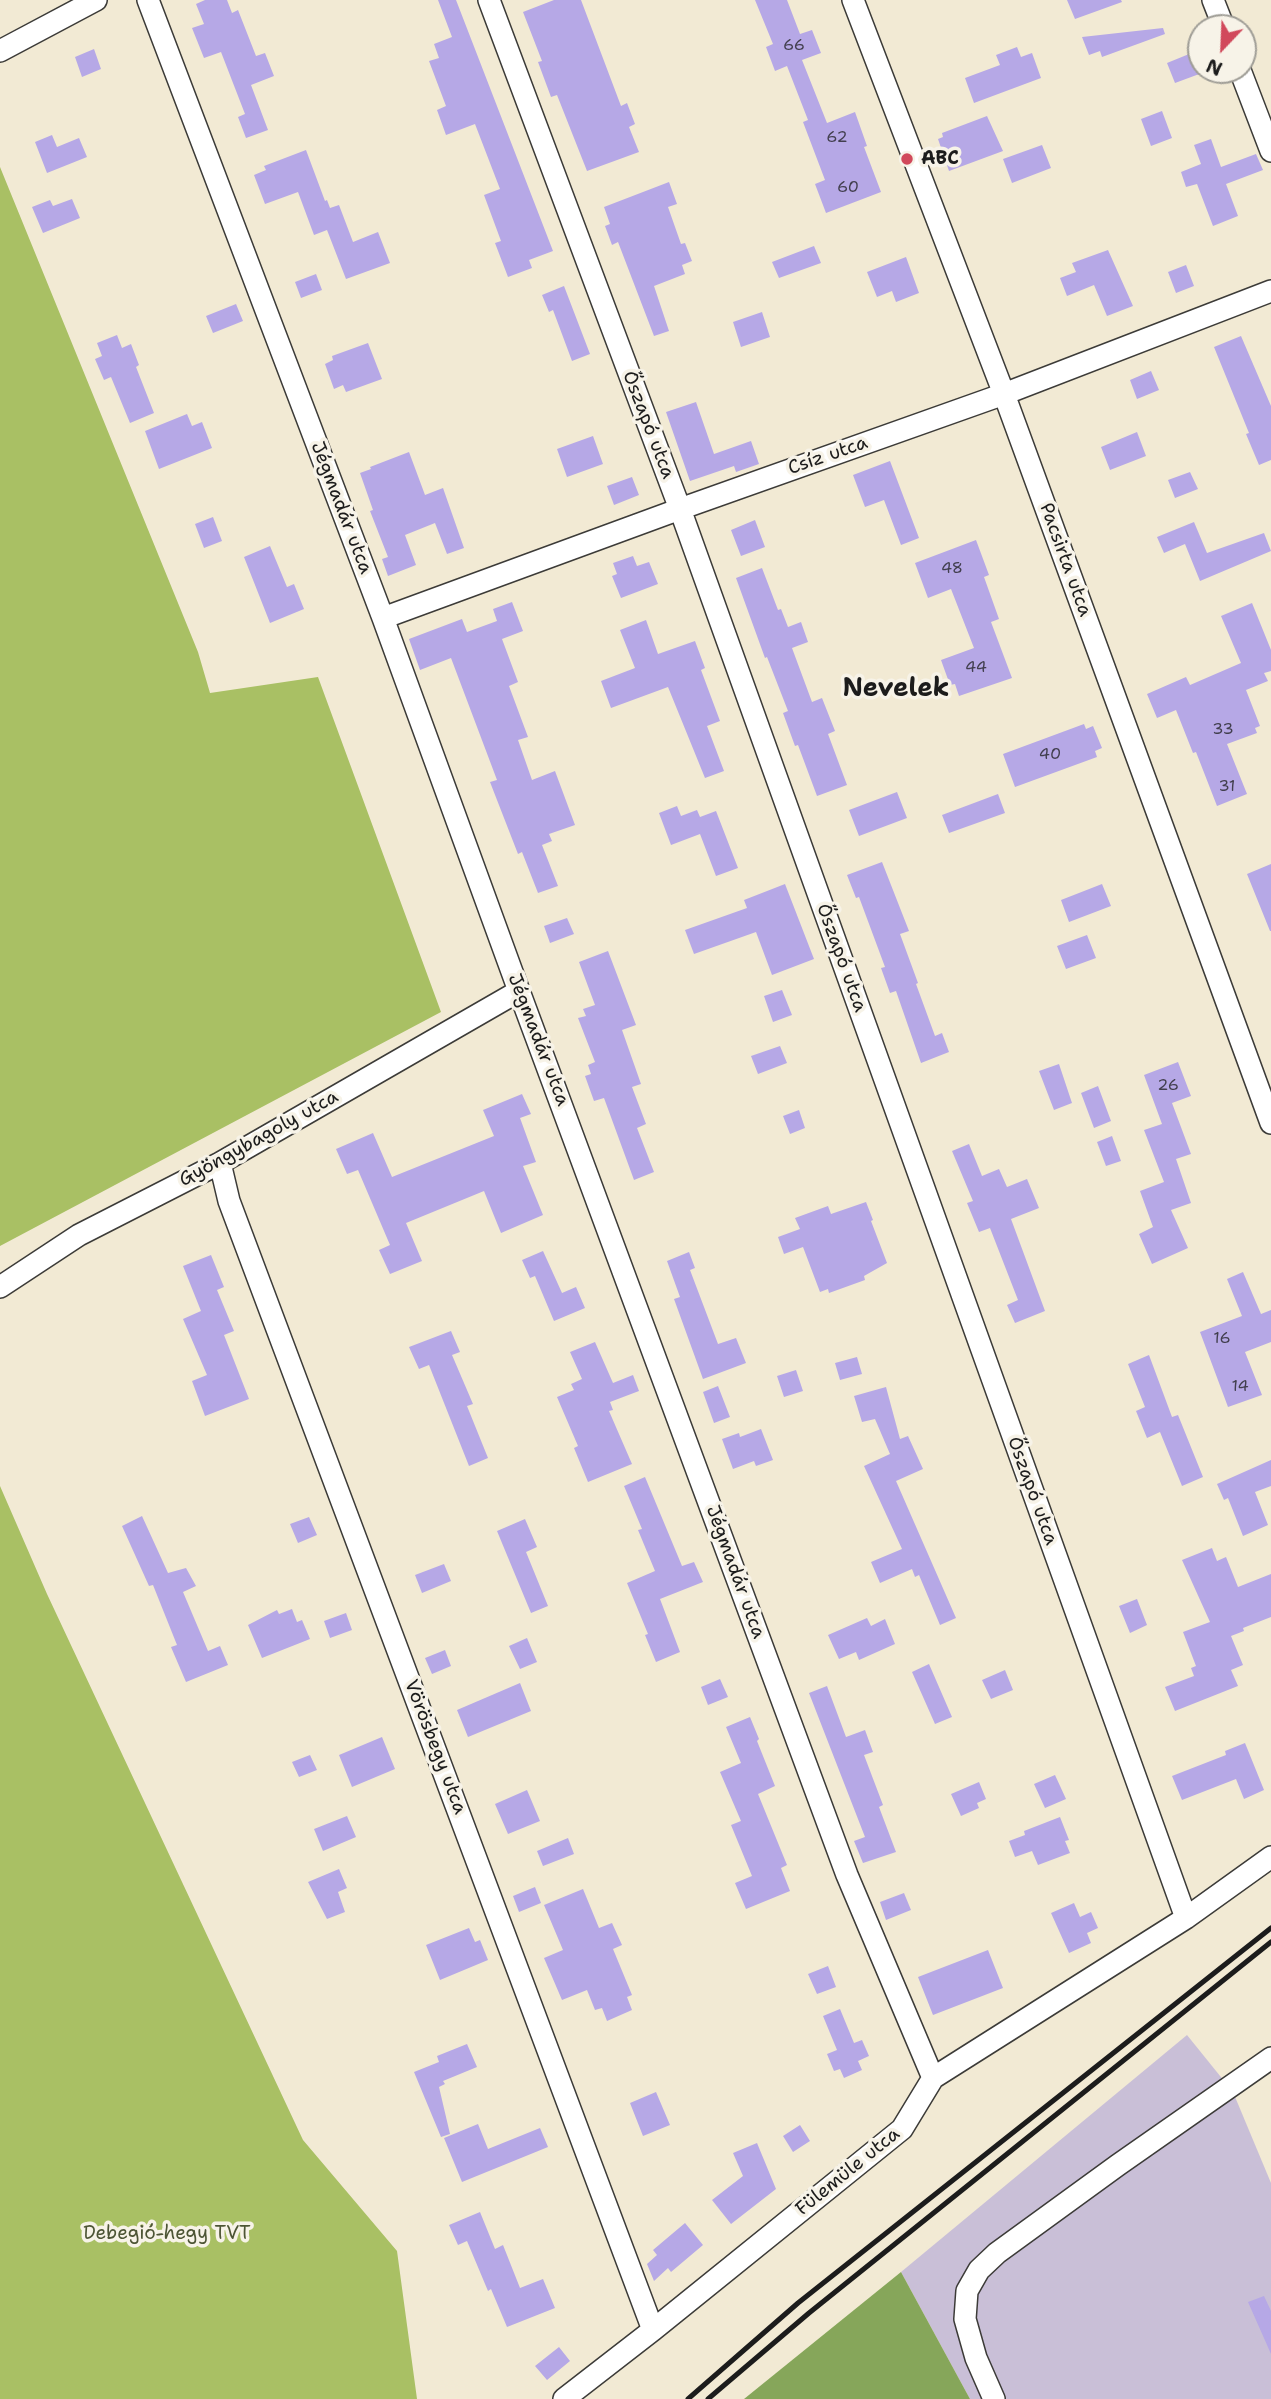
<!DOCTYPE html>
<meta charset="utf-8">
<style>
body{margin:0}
#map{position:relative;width:1271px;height:2399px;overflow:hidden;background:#f2ead4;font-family:"Shantell Sans",sans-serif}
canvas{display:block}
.north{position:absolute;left:1187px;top:14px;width:70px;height:70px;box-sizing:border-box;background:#f7f3e8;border:2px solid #9f9d96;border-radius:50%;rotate:203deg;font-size:19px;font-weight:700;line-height:28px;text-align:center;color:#1c1c1c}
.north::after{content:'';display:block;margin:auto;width:24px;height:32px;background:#d1495b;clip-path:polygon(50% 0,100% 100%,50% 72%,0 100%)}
</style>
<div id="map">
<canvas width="1271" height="2399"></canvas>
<div class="north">N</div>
</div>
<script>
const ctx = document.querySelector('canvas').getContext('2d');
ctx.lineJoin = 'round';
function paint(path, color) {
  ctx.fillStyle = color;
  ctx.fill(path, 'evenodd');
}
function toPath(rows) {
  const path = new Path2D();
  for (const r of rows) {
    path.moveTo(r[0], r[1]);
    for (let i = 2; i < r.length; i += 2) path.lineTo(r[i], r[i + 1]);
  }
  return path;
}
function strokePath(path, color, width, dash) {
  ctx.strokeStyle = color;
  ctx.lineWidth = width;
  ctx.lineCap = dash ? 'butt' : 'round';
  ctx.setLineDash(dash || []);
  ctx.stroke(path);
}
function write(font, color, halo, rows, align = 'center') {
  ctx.font = font + ' "Shantell Sans",sans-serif';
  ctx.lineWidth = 7;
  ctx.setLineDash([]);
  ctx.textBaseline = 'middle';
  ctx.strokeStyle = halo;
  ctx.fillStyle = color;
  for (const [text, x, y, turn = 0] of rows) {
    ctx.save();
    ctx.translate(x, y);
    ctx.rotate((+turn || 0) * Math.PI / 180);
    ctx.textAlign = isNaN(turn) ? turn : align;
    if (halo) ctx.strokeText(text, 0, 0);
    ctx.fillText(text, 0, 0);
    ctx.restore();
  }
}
paint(toPath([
 [1187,2035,1233,2092,1271,2183,1271,2399,970,2399,901,2272]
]), '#c9bfd7');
paint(toPath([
 [0,167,198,652,210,693,318,677,441,1012,0,1246],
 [0,1486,47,1594,303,2140,397,2251,417,2399,0,2399]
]), '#a9c064');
paint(toPath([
 [901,2272,970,2399,744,2399]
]), '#86a65a');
paint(toPath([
 [205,0,227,0,232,13,238,10,256,56,265,53,274,76,251,85,268,130,246,138,238,117,245,114,221,52,204,58,192,28,204,24,196,4],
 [438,0,456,0,553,251,529,260,532,268,508,277,495,243,501,241,484,195,500,189,475,124,446,135,437,110,446,106,429,61,439,58,434,44,452,37],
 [554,0,581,0,621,106,627,103,635,124,629,127,639,152,587,171,557,95,551,97,538,62,542,61,523,12],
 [755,0,787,0,800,34,812,30,821,53,802,60,827,123,855,112,867,146,864,147,881,192,826,213,815,184,825,180,803,122,808,120,787,66,775,71,766,47,773,44],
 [1067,0,1121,0,1122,2,1075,19],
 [1163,28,1165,34,1102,57,1100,51,1089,55,1082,37],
 [1017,47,1021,57,1032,53,1041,78,974,103,965,78,1000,65,996,55],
 [94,49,101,69,82,77,75,57],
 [1194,52,1202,73,1175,83,1167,63],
 [1162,111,1172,138,1151,146,1141,119],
 [987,116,1003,151,949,171,938,139,943,137,942,133],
 [52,135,57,147,79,138,87,157,47,173,35,142],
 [1211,139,1221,167,1256,154,1263,170,1226,184,1238,216,1213,226,1197,184,1186,187,1181,172,1201,164,1194,145],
 [1042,145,1051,168,1012,183,1003,159],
 [306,150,325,201,327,200,330,208,339,205,353,242,378,232,390,263,346,279,327,230,314,235,298,192,265,204,254,175,266,170,264,166],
 [669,182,677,204,668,207,681,244,685,243,692,261,682,265,685,274,654,286,669,331,654,336,618,242,612,245,605,226,610,224,604,207],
 [72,199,80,218,43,233,32,207,50,200,53,206],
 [814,246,821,263,779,278,772,262],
 [1108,250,1133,306,1107,316,1094,285,1067,296,1060,278,1076,272,1072,263],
 [906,257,919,293,896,302,892,291,877,297,867,272],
 [1186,265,1194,286,1176,293,1168,272],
 [316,274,322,290,301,298,295,282],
 [564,286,590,354,572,361,553,310,549,312,542,295],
 [236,304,243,321,213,333,206,316],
 [762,312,770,337,741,347,733,322],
 [117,335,122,348,131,344,139,365,136,367,154,413,130,423,111,377,104,380,95,359,102,356,97,343],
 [1241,336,1271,406,1271,460,1259,465,1246,434,1249,433,1214,347],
 [368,343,382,379,346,392,343,385,334,389,325,364,333,360,332,356],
 [1151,371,1159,390,1137,399,1130,380],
 [696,402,714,454,751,441,759,464,736,472,734,466,690,481,666,412],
 [187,414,192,426,202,422,212,448,159,469,145,431],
 [1137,432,1146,456,1110,470,1101,447],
 [593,436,603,464,567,477,557,449],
 [409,452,425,495,443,488,464,548,447,554,435,523,405,535,416,565,388,576,382,559,388,557,370,511,373,510,360,473,371,469,370,467],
 [890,461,919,538,901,545,884,500,865,507,853,475],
 [1190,472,1198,489,1175,498,1168,480],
 [632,477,639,495,614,505,607,486],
 [213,517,222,541,204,548,195,524],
 [755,520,765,547,741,556,731,530],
 [1194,522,1207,553,1264,533,1271,551,1200,581,1185,544,1164,553,1157,537],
 [976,540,989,575,984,577,999,619,991,622,1012,678,959,696,955,684,950,685,941,660,974,648,951,589,928,598,915,563],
 [270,546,287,587,294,584,304,609,270,623,244,557],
 [633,556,637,566,649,562,658,584,621,598,612,576,617,574,613,563],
 [762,568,778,610,781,609,788,627,801,622,808,642,792,648,812,702,822,698,835,731,828,734,847,785,817,796,798,745,795,746,783,713,788,711,767,657,765,658,736,578],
 [512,602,523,631,502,639,518,682,509,686,528,737,518,740,532,780,555,771,575,825,549,834,552,841,542,845,558,886,538,893,522,852,518,854,490,782,497,780,451,658,420,670,409,639,462,619,467,632,497,621,493,609],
 [1252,603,1271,650,1271,671,1264,673,1268,681,1246,690,1260,726,1255,728,1257,733,1227,744,1247,794,1217,806,1196,752,1193,753,1176,710,1157,718,1147,694,1186,677,1190,685,1241,663,1221,616],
 [646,620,658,654,695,641,705,668,701,670,720,721,707,726,724,771,705,778,668,687,611,708,601,681,635,668,620,630],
 [1084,724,1086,729,1093,726,1102,748,1095,751,1097,757,1015,787,1003,754],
 [897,792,907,818,859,836,849,810],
 [998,794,1005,813,949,833,942,815],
 [677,806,681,816,697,810,700,817,716,811,738,868,716,876,700,834,671,845,659,813],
 [882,862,909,931,900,934,918,983,916,984,935,1036,942,1033,949,1052,921,1063,896,991,890,993,881,968,885,967,859,897,856,898,847,875],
 [1271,864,1271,931,1270,931,1247,874],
 [785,884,814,959,772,975,756,932,694,954,685,930,747,908,744,900],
 [1102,884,1111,906,1069,922,1061,900],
 [567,918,574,934,550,943,544,926],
 [1087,935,1096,958,1066,969,1057,946],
 [608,951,636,1025,622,1030,641,1084,632,1087,646,1124,637,1128,654,1172,634,1180,604,1098,594,1101,585,1076,591,1074,588,1065,595,1062,578,1018,586,1016,583,1009,595,1005,579,962],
 [782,990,792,1015,773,1022,764,996],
 [780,1046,787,1063,758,1074,751,1056],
 [1178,1062,1191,1096,1172,1103,1191,1154,1176,1159,1191,1203,1171,1210,1188,1248,1152,1264,1139,1234,1153,1227,1140,1191,1164,1182,1144,1130,1162,1124,1144,1075],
 [1059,1064,1072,1103,1054,1110,1039,1071],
 [1098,1086,1111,1121,1094,1128,1081,1093],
 [522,1094,531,1114,520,1118,536,1162,523,1166,543,1215,501,1233,484,1191,406,1223,422,1261,390,1274,379,1250,390,1245,358,1170,347,1174,336,1149,373,1133,392,1177,494,1136,483,1110],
 [799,1110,805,1128,790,1134,783,1116],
 [1112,1136,1121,1161,1106,1166,1097,1142],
 [969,1144,982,1176,999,1169,1007,1187,1027,1179,1039,1208,1011,1219,1045,1311,1015,1323,1007,1305,1018,1300,990,1228,979,1232,967,1203,973,1201,952,1151],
 [866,1202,873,1220,871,1221,887,1263,864,1276,865,1280,829,1293,828,1289,820,1292,803,1247,784,1254,778,1237,800,1229,795,1218,828,1206,831,1214],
 [543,1251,562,1293,576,1287,585,1308,554,1321,535,1276,530,1278,522,1260],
 [689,1252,695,1268,690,1270,718,1344,736,1338,746,1363,703,1379,674,1299,680,1297,667,1261],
 [211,1255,224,1287,217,1290,234,1331,224,1335,249,1399,205,1416,192,1381,207,1375,183,1319,201,1311,183,1266],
 [1243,1272,1261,1314,1271,1310,1271,1342,1245,1352,1262,1395,1228,1407,1200,1332,1242,1316,1227,1279],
 [451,1331,460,1352,452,1355,473,1404,467,1406,488,1458,469,1466,429,1365,419,1369,409,1347],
 [595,1342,613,1383,633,1375,639,1391,610,1402,613,1410,609,1411,632,1464,588,1482,574,1448,578,1446,557,1397,574,1390,571,1384,582,1379,570,1352],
 [1149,1355,1172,1417,1178,1415,1203,1477,1182,1486,1160,1432,1147,1438,1136,1411,1145,1407,1128,1364],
 [857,1357,862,1374,840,1380,835,1363],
 [796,1370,803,1391,784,1397,777,1376],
 [718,1386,730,1417,714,1423,703,1392],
 [886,1387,900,1439,908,1436,923,1469,896,1481,956,1618,940,1625,919,1575,915,1577,912,1569,880,1583,871,1562,902,1549,864,1466,890,1454,875,1419,862,1422,854,1396],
 [761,1429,773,1460,756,1466,754,1461,733,1469,722,1439,739,1433,740,1437],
 [1271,1460,1271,1486,1255,1492,1268,1525,1243,1536,1228,1498,1224,1500,1217,1484],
 [645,1477,682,1566,694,1562,703,1582,660,1599,680,1652,656,1662,645,1635,648,1634,627,1583,655,1571,638,1530,642,1529,624,1486],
 [142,1516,168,1573,186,1568,196,1586,183,1592,208,1651,220,1646,228,1665,186,1682,171,1647,177,1645,153,1585,149,1586,122,1526],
 [309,1517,317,1535,298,1543,290,1524],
 [525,1519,537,1547,526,1552,548,1606,531,1613,497,1531],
 [1212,1548,1217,1561,1226,1557,1238,1587,1271,1574,1271,1617,1243,1628,1244,1631,1231,1636,1243,1665,1231,1670,1238,1686,1175,1711,1165,1687,1194,1676,1191,1668,1196,1666,1183,1632,1210,1622,1182,1560],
 [444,1564,451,1581,422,1593,415,1575],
 [1137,1599,1147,1625,1130,1633,1119,1606],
 [292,1609,297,1622,302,1620,310,1639,262,1658,248,1625,277,1610,279,1614],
 [346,1613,352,1630,330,1638,324,1621],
 [867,1618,871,1626,885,1619,895,1644,859,1660,856,1652,839,1659,828,1635],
 [527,1638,537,1662,520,1669,509,1646],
 [445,1650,451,1666,432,1674,425,1658],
 [929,1664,952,1717,935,1724,912,1672],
 [1005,1670,1013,1690,991,1699,982,1680],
 [720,1679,728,1697,708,1705,701,1687],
 [520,1683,531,1711,468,1737,457,1710],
 [827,1686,846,1737,865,1730,873,1752,864,1755,883,1805,879,1807,896,1852,863,1863,854,1841,865,1837,809,1693],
 [750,1717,759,1739,757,1741,775,1786,758,1794,787,1865,781,1868,790,1891,746,1909,735,1883,752,1876,731,1825,741,1821,720,1772,741,1763,726,1727],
 [382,1737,395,1769,352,1787,339,1755],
 [1245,1743,1264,1790,1244,1799,1236,1779,1182,1800,1172,1776,1226,1755,1225,1751],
 [310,1755,317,1770,299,1777,292,1762],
 [1055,1775,1066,1799,1045,1808,1034,1784],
 [979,1782,986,1799,977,1803,979,1808,961,1816,951,1794],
 [527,1790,540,1821,508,1834,495,1804],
 [347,1816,356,1837,323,1851,314,1829],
 [1060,1817,1069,1840,1065,1841,1070,1853,1038,1865,1032,1851,1015,1857,1009,1841,1025,1835,1024,1831],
 [568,1838,574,1854,543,1866,537,1851],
 [339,1869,347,1888,338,1892,345,1912,327,1919,308,1882],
 [535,1887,541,1903,519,1912,513,1896],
 [583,1889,599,1928,612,1923,622,1945,613,1949,632,1995,627,1997,632,2010,607,2021,602,2008,595,2010,587,1990,562,2000,544,1958,563,1950,544,1905],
 [904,1893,911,1910,886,1920,880,1902],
 [1074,1903,1080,1917,1091,1912,1098,1928,1087,1933,1091,1943,1069,1953,1051,1913],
 [469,1928,475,1942,480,1940,488,1960,440,1980,426,1945],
 [988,1950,1003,1988,933,2015,918,1977],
 [828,1966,836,1987,817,1994,808,1974],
 [840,2009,854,2043,862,2040,869,2056,858,2061,862,2070,844,2078,840,2069,834,2071,827,2054,837,2050,823,2016],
 [467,2044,477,2067,443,2081,445,2084,439,2087,450,2134,441,2137,414,2072,439,2062,437,2056],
 [656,2092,670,2125,643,2136,630,2103],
 [478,2124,488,2149,540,2128,548,2147,462,2182,444,2138],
 [800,2125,810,2141,793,2152,783,2136],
 [757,2143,776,2189,731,2224,712,2200,743,2176,733,2153],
 [480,2212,495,2249,503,2245,520,2288,543,2279,555,2308,507,2327,491,2289,488,2291,467,2241,458,2245,449,2225],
 [685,2223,703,2245,671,2272,668,2268,654,2281,647,2264,657,2255,653,2250],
 [1264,2296,1271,2311,1271,2354,1248,2302],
 [559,2347,570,2361,547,2380,535,2366]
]), '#b6a8e6');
const minor = toPath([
 [148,0,383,618,519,991,847,1875,933,2078],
 [489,0,680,509,1186,1918],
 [853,0,1004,394,1271,1123],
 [1213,0,1224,28],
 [0,51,96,0],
 [1240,70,1271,151],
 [383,618,680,509,1004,394,1271,291],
 [220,1163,229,1201,653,2330],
 [0,1287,79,1235,220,1163,519,991],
 [564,2399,653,2330,902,2129,933,2078,1186,1918,1271,1857],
 [994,2399,976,2358,965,2319,967,2291,979,2270,997,2253,1118,2165,1271,2058]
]);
strokePath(minor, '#3c3b38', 24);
strokePath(minor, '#fff', 21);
strokePath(toPath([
 [688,2399,798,2303,1271,1928],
 [708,2399,809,2313,1271,1942]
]), '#1c1c1c', 5);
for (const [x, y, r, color] of [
 [907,159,7,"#d1495b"]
]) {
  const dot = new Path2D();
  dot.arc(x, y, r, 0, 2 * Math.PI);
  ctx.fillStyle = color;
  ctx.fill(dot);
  strokePath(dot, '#f7f3e8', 2.5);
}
write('16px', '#423f4e', null, [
 ["66",794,46],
 ["62",837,138],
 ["60",848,188],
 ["48",952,569],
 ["44",976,668],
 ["33",1223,730],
 ["40",1050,755],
 ["31",1227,787],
 ["26",1168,1086],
 ["16",1222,1339],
 ["14",1240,1387]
]);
write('bold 19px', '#1c1c1c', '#f7f3e8', [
 ["ABC",921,159]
], 'left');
write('19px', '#1c1c1c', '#f7f3e8', [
 ["Őszapó utca",648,425,69],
 ["Csíz utca",828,456,-19],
 ["Jégmadár utca",341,508,69],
 ["Pacsirta utca",1065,560,70],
 ["Őszapó utca",841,958,70],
 ["Jégmadár utca",538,1040,69],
 ["Gyöngybagoly utca",259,1139,-29],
 ["Őszapó utca",1032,1491,70],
 ["Jégmadár utca",735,1572,70],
 ["Vörösbegy utca",435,1747,69],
 ["Fülemüle utca",848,2172,-39]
]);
write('19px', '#4d5535', '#f7f3e8', [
 ["Debegió-hegy TVT",167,2234]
]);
write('bold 26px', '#1c1c1c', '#f7f3e8', [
 ["Nevelek",896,689]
]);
</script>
